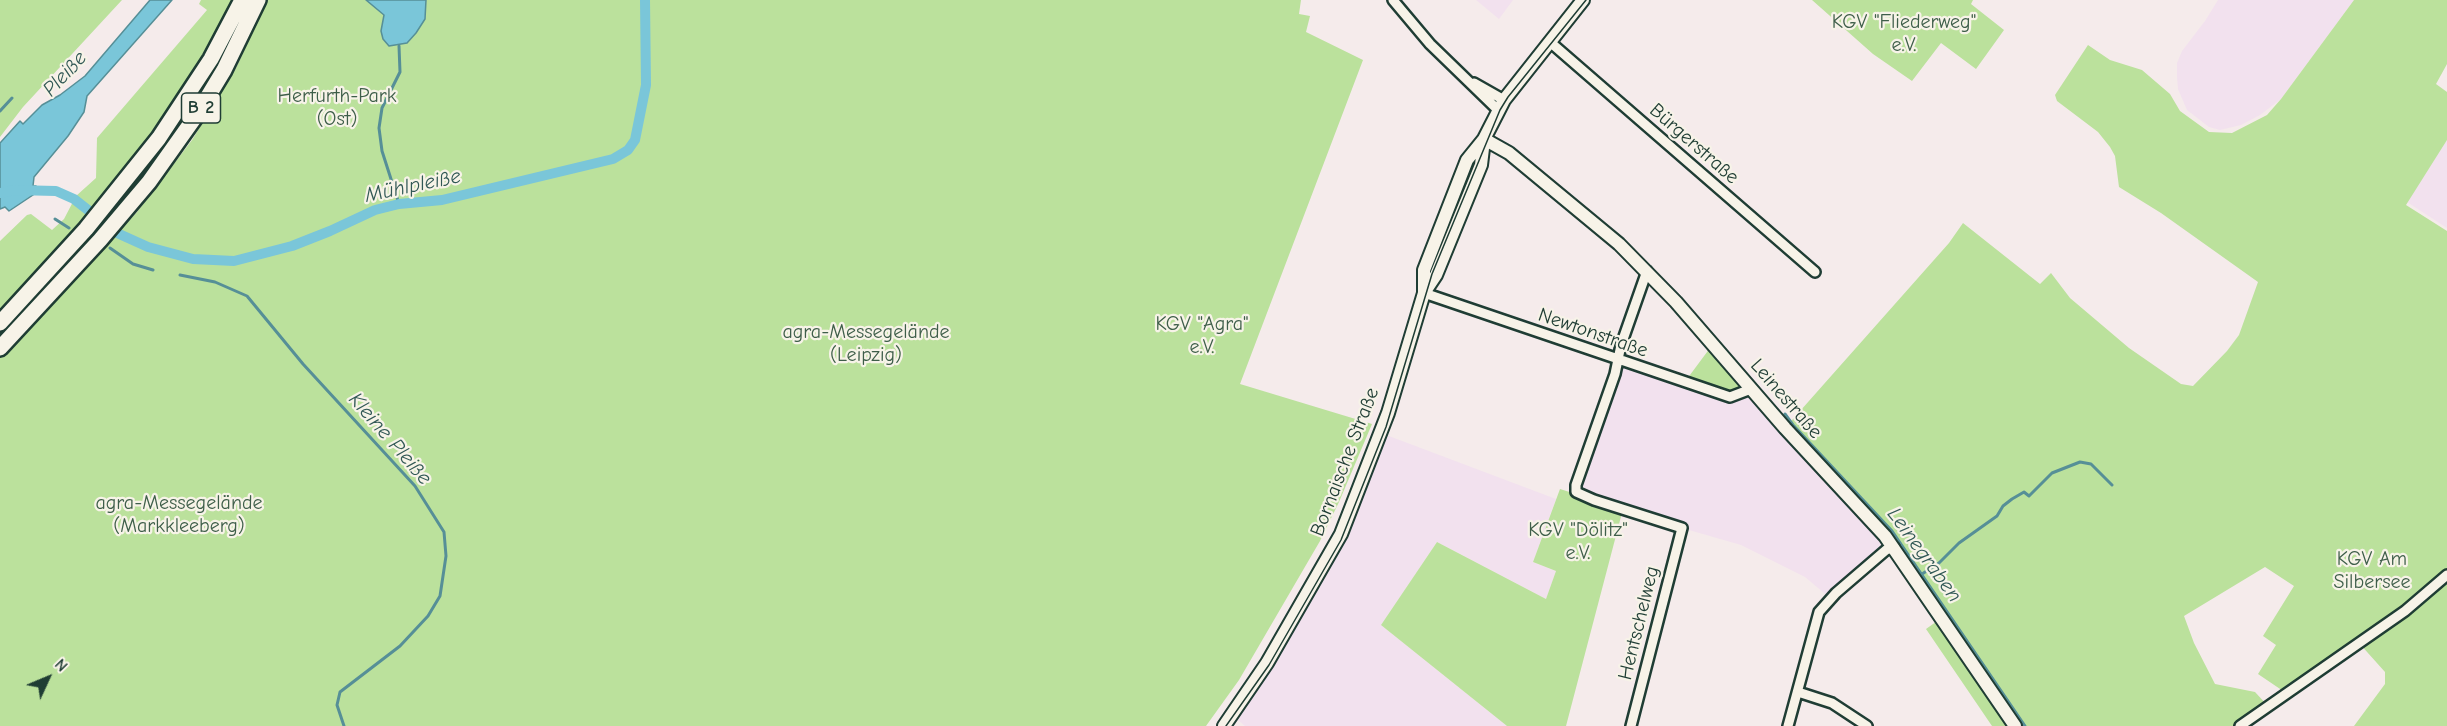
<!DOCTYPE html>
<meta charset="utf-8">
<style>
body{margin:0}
#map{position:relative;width:2447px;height:726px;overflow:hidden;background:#f5ebeb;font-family:"Comic Neue",sans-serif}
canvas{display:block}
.north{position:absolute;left:18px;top:648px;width:60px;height:60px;-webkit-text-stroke:4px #f7f3e8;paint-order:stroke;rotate:46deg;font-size:16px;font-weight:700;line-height:24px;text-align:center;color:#1f3d34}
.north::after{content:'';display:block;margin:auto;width:21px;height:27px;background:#1f3d34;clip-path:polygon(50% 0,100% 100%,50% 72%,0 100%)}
</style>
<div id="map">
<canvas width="2447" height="726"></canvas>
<div class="north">N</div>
</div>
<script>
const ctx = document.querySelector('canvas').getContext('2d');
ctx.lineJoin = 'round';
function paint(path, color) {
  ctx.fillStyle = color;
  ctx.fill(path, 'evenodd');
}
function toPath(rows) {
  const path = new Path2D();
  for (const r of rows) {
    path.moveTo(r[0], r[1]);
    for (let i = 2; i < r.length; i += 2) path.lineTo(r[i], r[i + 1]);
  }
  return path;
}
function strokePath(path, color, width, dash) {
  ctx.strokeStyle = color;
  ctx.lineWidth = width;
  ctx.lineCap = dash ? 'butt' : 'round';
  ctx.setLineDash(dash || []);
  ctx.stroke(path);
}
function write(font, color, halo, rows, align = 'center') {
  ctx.font = font + ' "Comic Neue",sans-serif';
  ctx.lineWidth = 4.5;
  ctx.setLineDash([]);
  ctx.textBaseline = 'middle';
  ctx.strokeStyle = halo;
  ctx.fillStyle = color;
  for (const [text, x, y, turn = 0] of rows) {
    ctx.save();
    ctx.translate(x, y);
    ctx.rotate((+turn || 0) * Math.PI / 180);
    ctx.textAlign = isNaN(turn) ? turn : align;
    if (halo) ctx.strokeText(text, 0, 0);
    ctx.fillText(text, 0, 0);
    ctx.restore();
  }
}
paint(toPath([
 [1476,0,1513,0,1499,19],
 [2218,0,2354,0,2281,99,2260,115,2241,125,2220,130,2209,127,2187,110,2178,89,2177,77,2177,63,2182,51,2205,21],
 [2447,140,2447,228,2407,202],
 [1617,360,1729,397,1751,389,1894,547,1830,598,1805,577,1741,545,1682,528,1576,492],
 [1381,433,1556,499,1533,562,1556,571,1546,599,1437,542,1381,625,1507,726,1245,726,1232,715,1337,543]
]), '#f2e1ee');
paint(toPath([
 [0,0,122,0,23,107,0,137],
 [201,0,1301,0,1299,14,1310,16,1306,32,1363,60,1240,384,1372,424,1339,502,1320,541,1239,680,1206,726,0,726,0,357,137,212,192,140,236,68,252,33,222,19,193,72,169,109,121,174,68,239,0,311,0,241,27,215,31,214,52,230,64,219,76,196,96,178,97,138,207,10,199,4],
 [1812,0,1973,0,1971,4,2004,30,1976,69,1941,43,1912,81,1873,54],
 [2354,0,2447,0,2447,64,2436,84,2447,92,2447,140,2406,205,2447,231,2447,726,2354,726,2385,684,2385,672,2359,643,2286,693,2258,674,2276,645,2263,636,2294,586,2265,567,2184,616,2194,643,2215,684,2255,692,2268,706,2240,726,1992,726,1926,629,1940,619,1894,547,1785,428,1949,243,1963,223,2040,284,2051,273,2070,298,2129,348,2181,384,2193,386,2227,351,2239,335,2258,282,2161,213,2119,187,2115,156,2110,147,2098,132,2057,101,2055,95,2088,45,2110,60,2142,70,2170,94,2180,111,2209,132,2232,133,2267,115,2281,99],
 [1713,344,1751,389,1730,397,1684,383],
 [1560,489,1623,509,1566,726,1507,726,1381,625,1437,542,1546,599,1556,571,1533,562]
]), '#bbe19c');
const water = toPath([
 [150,0,172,0,87,96,84,112,68,136,34,177,33,186,36,186,36,193,9,211,5,207,0,209,0,143,20,121,23,124,42,105,60,95,85,76,150,0],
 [366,0,426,0,425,19,416,33,407,43,389,46,383,39,381,31,384,15,366,0]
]);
paint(water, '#7ac6d9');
strokePath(water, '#568f97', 1.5);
strokePath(toPath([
 [0,111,12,98],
 [399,204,382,151,379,128,382,108,400,72,399,46],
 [55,219,69,228],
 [110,248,133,264,153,270],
 [180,275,215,282,247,296,303,364,415,486,444,532,446,556,440,596,428,616,400,646,340,692,337,705,344,726],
 [1785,414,1793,425,1892,531,2025,726],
 [1922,574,1939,563,1959,543,1997,516,2003,506,2012,499,2024,492,2029,496,2052,473,2080,462,2091,464,2112,485]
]), '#568f97', 3);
strokePath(toPath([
 [0,193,14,190,56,191,74,199,117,233,148,247,193,259,234,261,292,246,330,231,375,210,399,204,442,200,613,159,628,150,635,140,646,85,645,0]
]), '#7ac6d9', 10);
const minor = toPath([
 [1393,0,1430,44,1498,110],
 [1550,42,1815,272],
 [1474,83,1504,100],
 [1424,293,1730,397,1751,389],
 [1798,692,1832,703,1867,726],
 [1631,726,1682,528,1594,500,1576,492,1576,485,1615,374,1621,345,1647,271],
 [1788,726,1819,612,1836,593,1886,550,1894,547],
 [2240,726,2405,611,2447,575]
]);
const secondary = toPath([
 [1484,139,1509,153,1619,244,1676,302,1785,428,1885,536,2015,726],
 [1424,293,1436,275,1481,165,1484,140],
 [1224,726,1267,663,1341,534,1388,413,1424,293,1424,270,1467,160,1484,139,1504,100,1583,0]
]);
const trunk = toPath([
 [0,323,86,229,159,138,211,59,242,0],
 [0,348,100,240,149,182,198,113,224,70,258,0]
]);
strokePath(minor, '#1f3d34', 14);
strokePath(secondary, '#1f3d34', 16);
strokePath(trunk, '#1f3d34', 20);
strokePath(minor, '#f7f3e8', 9);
strokePath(secondary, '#f7f3e8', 12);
strokePath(trunk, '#f7f3e8', 15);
strokePath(toPath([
 [1226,726,1269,665,1341,540,1386,427,1432,274,1500,110,1508,97,1586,0]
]), '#1f3d34', 1.5);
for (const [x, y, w] of [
 [201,108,39]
]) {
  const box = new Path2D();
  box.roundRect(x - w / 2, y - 15, w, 30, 4.5);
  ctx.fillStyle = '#f7f3e8';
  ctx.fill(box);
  strokePath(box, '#1f3d34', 1.5);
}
write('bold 18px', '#1f3d34', null, [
 ["B 2",201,108]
]);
write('20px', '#3e5e49', '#f7f3e8', [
 ["KGV \"Fliederweg\"",1904,22],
 ["e.V.",1904,45],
 ["Herfurth-Park",337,96],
 ["(Ost)",337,119],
 ["KGV \"Agra\"",1202,324],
 ["e.V.",1202,347],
 ["agra-Messegelände",866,332],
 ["(Leipzig)",866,355],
 ["agra-Messegelände",179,503],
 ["(Markkleeberg)",179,526],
 ["KGV \"Dölitz\"",1578,530],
 ["e.V.",1578,553],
 ["KGV Am",2372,559],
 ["Silbersee",2372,582]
]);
write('20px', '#1f3d34', '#f7f3e8', [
 ["Bürgerstraße",1694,144,41],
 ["Newtonstraße",1593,333,19],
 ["Leinestraße",1786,399,49],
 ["Bornaische Straße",1345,462,-69],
 ["Hentschelweg",1639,623,-76]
]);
write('italic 21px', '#315855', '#f7f3e8', [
 ["Pleiße",65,74,-47],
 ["Mühlpleiße",413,186,-12],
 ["Kleine Pleiße",390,439,49],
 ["Leinegraben",1924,555,54]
]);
</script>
